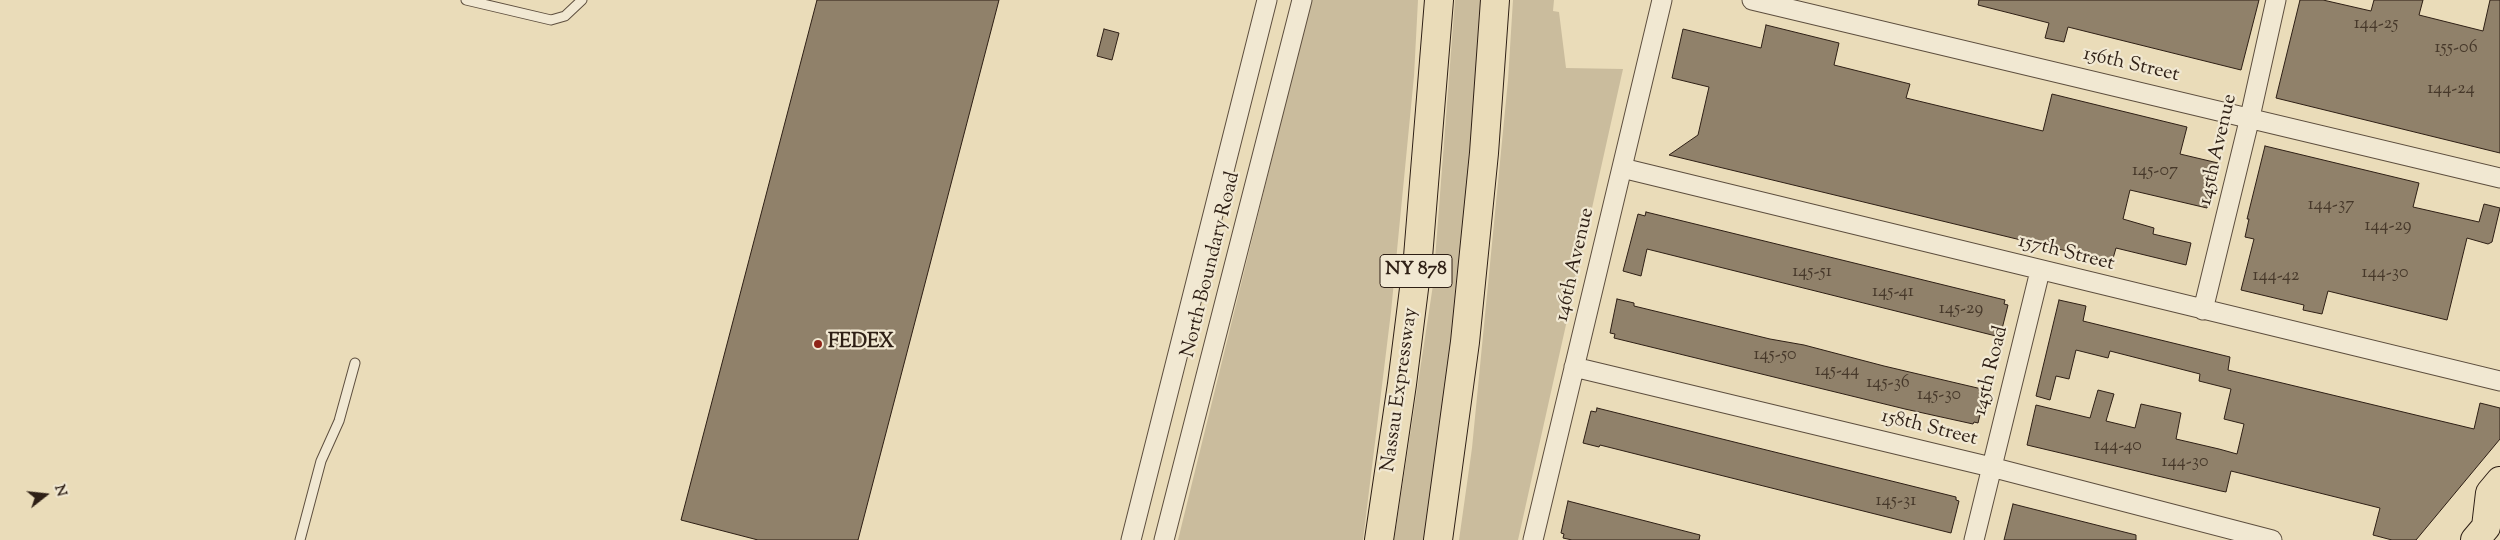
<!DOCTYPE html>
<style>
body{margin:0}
#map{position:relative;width:2500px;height:540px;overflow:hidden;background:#eadcb9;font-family:"Sorts Mill Goudy",serif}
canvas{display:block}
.north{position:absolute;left:20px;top:470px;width:50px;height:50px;-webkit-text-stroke:4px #f1e8d2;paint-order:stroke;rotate:74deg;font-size:14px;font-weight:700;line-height:20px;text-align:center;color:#2e1f15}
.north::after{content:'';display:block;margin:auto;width:18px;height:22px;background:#2e1f15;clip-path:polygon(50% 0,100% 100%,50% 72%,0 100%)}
</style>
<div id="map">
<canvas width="2500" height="540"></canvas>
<div class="north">N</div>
</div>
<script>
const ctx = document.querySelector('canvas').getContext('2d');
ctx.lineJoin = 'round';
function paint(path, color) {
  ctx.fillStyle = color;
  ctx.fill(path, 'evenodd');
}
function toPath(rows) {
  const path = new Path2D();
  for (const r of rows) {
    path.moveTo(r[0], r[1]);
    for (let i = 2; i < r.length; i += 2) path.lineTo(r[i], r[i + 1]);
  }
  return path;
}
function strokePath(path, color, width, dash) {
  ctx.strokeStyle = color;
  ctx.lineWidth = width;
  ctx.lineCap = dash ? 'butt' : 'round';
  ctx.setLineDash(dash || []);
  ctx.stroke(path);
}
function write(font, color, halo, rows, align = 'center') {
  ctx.font = font + ' "Sorts Mill Goudy",serif';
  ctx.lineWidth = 4.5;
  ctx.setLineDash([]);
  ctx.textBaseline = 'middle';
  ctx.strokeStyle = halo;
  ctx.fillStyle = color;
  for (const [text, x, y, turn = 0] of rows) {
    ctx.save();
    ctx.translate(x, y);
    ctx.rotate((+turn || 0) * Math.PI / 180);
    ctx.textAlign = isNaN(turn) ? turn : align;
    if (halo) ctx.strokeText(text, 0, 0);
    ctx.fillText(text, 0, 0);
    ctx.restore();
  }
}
paint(toPath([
 [1311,0,1418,0,1414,76,1391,312,1363,540,1178,540],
 [1455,0,1483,0,1475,119,1446,393,1424,540,1394,540,1433,285],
 [1513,0,1554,0,1553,11,1559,12,1566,68,1623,69,1518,540,1459,540,1472,448,1508,80]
]), '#cabc9d');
const building = toPath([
 [817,0,999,0,858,540,758,540,681,520,817,0],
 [1979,0,2259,0,2241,70,2068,27,2064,42,2045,38,2049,23,1978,5,1979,0],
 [2300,0,2323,0,2371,11,2374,0,2423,0,2419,15,2483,31,2490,0,2500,0,2500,153,2276,98,2300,0],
 [1766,25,1839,43,1834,65,1910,84,1906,98,2043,131,2052,94,2187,127,2180,154,2218,163,2207,208,2130,190,2123,219,2154,228,2153,234,2191,243,2186,265,2116,248,2112,262,1669,155,1698,135,1709,87,1672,78,1683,29,1761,48,1766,25],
 [1104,29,1119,33,1112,60,1097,56,1104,29],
 [2265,146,2419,183,2413,207,2479,222,2484,204,2500,208,2492,242,2488,244,2467,238,2447,320,2328,291,2322,314,2303,310,2304,305,2241,290,2254,239,2245,237,2249,219,2247,219,2265,146],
 [1646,212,2005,300,2004,304,2008,305,2000,337,1647,249,1641,276,1623,271,1638,214,1645,216,1646,212],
 [1617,299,1634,303,1634,306,1770,339,1804,345,1884,366,1986,390,1978,423,1974,422,1973,424,1905,409,1614,338,1615,334,1610,333,1617,299],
 [2059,300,2086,306,2083,321,2230,357,2228,370,2474,429,2480,403,2500,408,2500,439,2416,540,2392,540,2373,535,2380,508,2231,471,2226,492,2221,491,2027,445,2036,405,2090,418,2098,390,2114,394,2106,421,2135,428,2141,404,2181,413,2176,439,2219,449,2237,454,2244,424,2224,419,2231,389,2199,381,2200,374,2110,351,2108,358,2076,350,2069,379,2056,376,2050,400,2036,396,2059,300],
 [1597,408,1956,497,1956,500,1959,501,1951,533,1600,445,1599,447,1583,443,1591,411,1596,412,1597,408],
 [1568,501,1700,535,1699,540,1572,540,1563,538,1564,534,1561,533,1568,501],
 [2013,504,2136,535,2136,540,2004,540,2013,504]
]);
paint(building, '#90816a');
strokePath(building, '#2e1f15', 1);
const lane = toPath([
 [466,0,551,20,565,16,582,0],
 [300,540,321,461,339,421,355,363]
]);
const street = toPath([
 [1752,0,2500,178],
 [1622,168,2500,381],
 [2203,310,2250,117,2276,0],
 [1574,367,1991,467,2272,540],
 [1131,540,1267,0],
 [1164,540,1302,0],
 [1533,540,1662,0],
 [1974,540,2040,271]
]);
const primary = toPath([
 [2475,540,2486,527,2490,493,2500,481]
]);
const highway = toPath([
 [1379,540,1402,384,1418,257,1439,0],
 [1438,540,1465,342,1484,153,1495,0]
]);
strokePath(lane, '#5d4e3e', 11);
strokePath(street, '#5d4e3e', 21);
strokePath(primary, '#2e1f15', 30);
strokePath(highway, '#2e1f15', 30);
strokePath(lane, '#f1e8d2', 9);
strokePath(street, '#f1e8d2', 19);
strokePath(primary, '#eadcb9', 28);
strokePath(highway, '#eadcb9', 28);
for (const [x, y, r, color] of [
 [818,344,5,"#8f2418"]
]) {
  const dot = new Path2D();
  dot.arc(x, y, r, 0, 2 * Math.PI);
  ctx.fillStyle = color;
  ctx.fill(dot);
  strokePath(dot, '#f1e8d2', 2);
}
write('18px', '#46382a', null, [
 ["144-25",2376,25],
 ["155-06",2456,49],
 ["144-24",2451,90],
 ["145-07",2155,172],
 ["144-37",2331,206],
 ["144-29",2388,227],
 ["145-51",1812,273],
 ["144-30",2385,274],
 ["144-42",2276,277],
 ["145-41",1893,293],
 ["145-29",1961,310],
 ["145-50",1775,356],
 ["145-44",1837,372],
 ["145-36",1888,384],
 ["145-30",1939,396],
 ["144-40",2118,447],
 ["144-30",2185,463],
 ["145-31",1896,502]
]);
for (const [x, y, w] of [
 [1416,271,72]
]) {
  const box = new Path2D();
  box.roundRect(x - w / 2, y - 16.5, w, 33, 4);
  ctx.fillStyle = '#f1e8d2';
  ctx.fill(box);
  strokePath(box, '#2e1f15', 1);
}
write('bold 19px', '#2e1f15', null, [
 ["NY 878",1416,271]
]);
write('20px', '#2e1f15', '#f1e8d2', [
 ["156th Street",2131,66,13],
 ["145th Avenue",2219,150,-77],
 ["157th Street",2066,254,14],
 ["North Boundary Road",1212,265,-76],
 ["146th Avenue",1576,265,-77],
 ["145th Road",1992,371,-76],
 ["Nassau Expressway",1401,390,-82],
 ["158th Street",1929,429,14]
]);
write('bold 20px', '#2e1f15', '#f1e8d2', [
 ["FEDEX",828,344]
], 'left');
</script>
